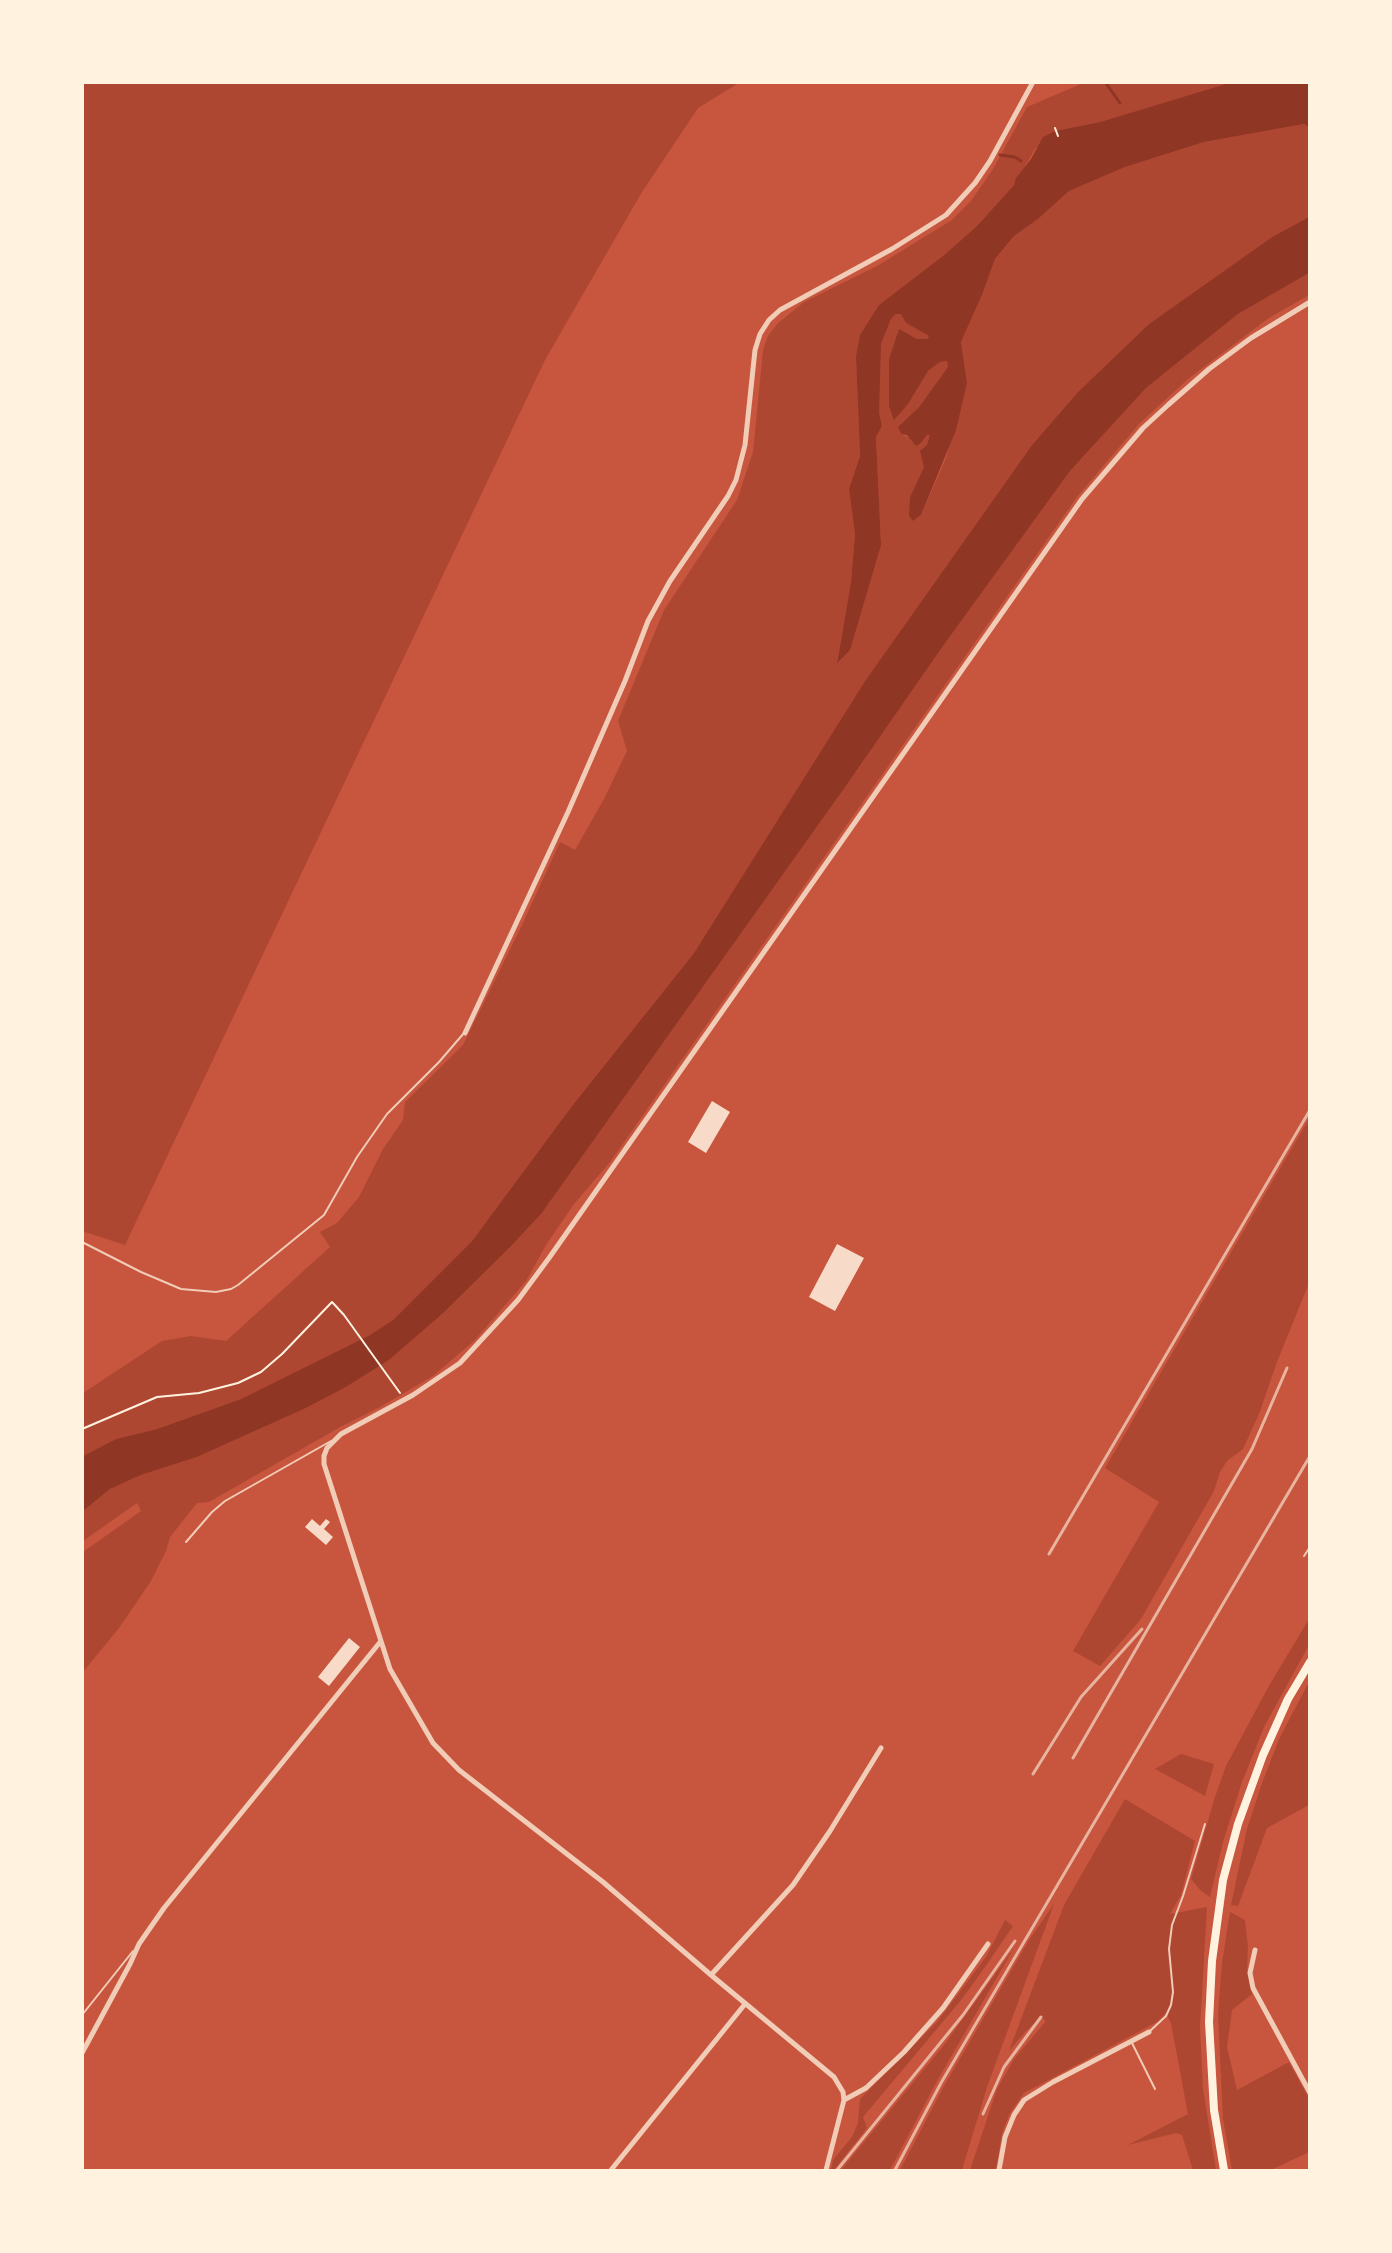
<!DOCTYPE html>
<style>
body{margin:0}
#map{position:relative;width:1392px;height:2253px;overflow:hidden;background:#c8553d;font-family:Figtree,sans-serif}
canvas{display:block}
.frame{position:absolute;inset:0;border:84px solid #fff3e0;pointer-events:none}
</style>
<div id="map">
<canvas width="1392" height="2253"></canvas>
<div class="frame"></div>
</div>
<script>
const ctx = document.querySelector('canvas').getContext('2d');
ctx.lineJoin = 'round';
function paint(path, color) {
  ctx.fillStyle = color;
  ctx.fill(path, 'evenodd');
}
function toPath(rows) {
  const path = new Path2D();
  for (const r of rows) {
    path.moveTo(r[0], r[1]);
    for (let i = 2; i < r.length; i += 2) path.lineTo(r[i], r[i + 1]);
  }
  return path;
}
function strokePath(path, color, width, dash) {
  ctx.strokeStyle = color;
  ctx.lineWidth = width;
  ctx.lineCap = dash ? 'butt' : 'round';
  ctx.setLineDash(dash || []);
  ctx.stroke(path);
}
paint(toPath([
 [83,82,737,83,734,86,698,108,642,192,545,360,125,1245,82,1231],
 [1083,83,1229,83,1100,122,1055,131,1035,149,1014,185,977,226,943,256,856,357,860,456,849,489,855,534,851,582,837,661,881,545,876,437,882,426,879,412,879,367,881,344,891,319,896,314,902,314,906,323,929,336,927,339,917,339,899,330,895,419,928,371,940,362,947,361,948,367,919,407,898,427,901,434,921,443,927,435,931,435,924,467,910,497,913,521,921,515,946,458,967,383,961,342,982,295,995,259,1014,236,1038,219,1069,191,1125,167,1204,142,1304,124,1309,127,1309,217,1272,237,1149,324,1078,392,1032,445,865,681,694,953,572,1106,472,1241,393,1320,370,1335,241,1399,157,1429,116,1439,83,1456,83,1393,162,1341,191,1336,226,1341,330,1247,320,1232,337,1223,359,1197,383,1149,403,1120,405,1102,463,1045,522,925,560,842,575,850,604,799,627,751,618,721,664,610,737,500,753,452,763,350,768,336,777,324,804,302,877,266,952,220,971,201,993,169,1027,107],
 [1309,273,1309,295,1269,318,1188,379,1139,424,1077,497,610,1162,574,1204,546,1245,526,1281,474,1341,433,1376,380,1407,342,1426,209,1502,197,1503,170,1537,166,1551,151,1581,119,1628,83,1672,83,1552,141,1511,137,1503,83,1541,83,1511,110,1489,141,1475,197,1457,306,1408,346,1387,389,1360,441,1315,850,780,943,646,1070,471,1146,388,1238,314],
 [1309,1119,1309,1283,1277,1362,1259,1414,1243,1449,1227,1461,1220,1472,1214,1491,1141,1619,1100,1666,1073,1651,1159,1502,1105,1468],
 [1309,1619,1309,1645,1264,1727,1242,1782,1223,1842,1210,1897,1201,1891,1191,1879,1214,1800,1226,1766,1270,1684],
 [1309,1682,1309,1805,1267,1828,1238,1906,1231,1905,1247,1829,1261,1786,1279,1739],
 [1181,1754,1214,1764,1205,1796,1155,1769],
 [1125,1799,1195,1841,1181,1895,1170,1914,1207,1907,1200,2028,1203,2089,1216,2170,1193,2170,1182,2135,1176,2133,1128,2145,1188,2114,1171,2023,1166,2013,1157,2022,1024,2093,1010,2113,1002,2133,996,2170,970,2170,997,2089,1014,2059,1046,2021,1041,2017,1025,2032,1009,2051,1064,1905],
 [1054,1904,987,2087,962,2170,900,2170,944,2086,1029,1940],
 [1230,1912,1245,1920,1248,1947,1247,1971,1252,1994,1232,2010,1227,2047,1237,2090,1289,2062,1309,2099,1309,2152,1271,2170,1232,2170,1223,2119,1218,2015,1222,1963],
 [1005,1920,1013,1926,985,1967,962,1999,863,2117,867,2128,834,2170,831,2170,833,2160,852,2137,858,2123,860,2099,937,2022,986,1957],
 [1014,1948,937,2081,890,2170,841,2170,944,2045]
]), '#ae4732');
paint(toPath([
 [1229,83,1309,83,1309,127,1304,124,1204,142,1125,167,1069,191,1038,219,1014,236,995,259,982,295,961,342,967,383,956,430,921,515,913,521,909,516,910,497,924,467,920,451,927,445,930,435,927,435,921,443,916,446,907,435,901,434,898,427,919,407,948,367,947,361,940,362,928,371,908,404,894,420,889,406,889,359,899,329,917,339,927,339,929,336,906,323,901,314,896,314,891,319,881,344,879,412,882,426,876,437,881,545,850,650,837,663,851,582,855,534,849,489,860,456,856,357,860,335,879,305,943,256,977,226,1014,185,1016,178,1031,159,1043,137,1055,131,1100,122],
 [1309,217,1309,273,1238,314,1146,388,1070,471,943,646,850,780,541,1214,510,1247,441,1315,389,1360,346,1387,306,1408,197,1457,141,1475,110,1489,83,1511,83,1456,116,1439,157,1429,241,1399,370,1335,393,1320,472,1241,572,1106,694,953,865,681,1032,445,1078,392,1149,324,1272,237]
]), '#8f3625');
strokePath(toPath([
 [1105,82,1120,103],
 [1000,155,1015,157,1021,161]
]), '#8f3625', 3);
paint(toPath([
 [712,1101,730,1112,706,1153,688,1142],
 [837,1244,864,1258,835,1311,809,1297],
 [312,1519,320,1526,326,1519,330,1522,324,1529,333,1537,326,1545,305,1527],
 [349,1638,360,1647,329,1686,318,1677]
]), '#f7dbc8');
strokePath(toPath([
 [1055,128,1058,136],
 [82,1429,157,1397,199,1393,238,1383,261,1372,282,1354,332,1302,344,1315,400,1393]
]), '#fff3e0', 2);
strokePath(toPath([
 [82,1242,141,1272,181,1289,216,1292,231,1289,238,1285,324,1215,357,1157,387,1114,439,1062,464,1033],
 [186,1542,212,1512,225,1501,331,1441],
 [1304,1556,1310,1547],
 [82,2015,133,1951],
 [1150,2031,1166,2016,1171,2005,1173,1992,1169,1949,1172,1925,1183,1896,1205,1824],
 [1131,2041,1155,2089]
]), '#f1ccb7', 2);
strokePath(toPath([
 [465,1033,568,812,625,681,648,621,670,581,728,496,736,480,745,445,755,350,760,334,769,320,780,310,892,249,946,215,975,183,990,161,1033,82],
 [1255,1950,1250,1973,1253,1988,1310,2093],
 [711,1975,793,1885,830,1831,881,1748],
 [82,2053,130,1964,139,1944,164,1908,381,1641],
 [844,2100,866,2088,904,2052,943,2008,988,1944],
 [611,2170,745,2004],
 [826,2170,844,2100,843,2092,834,2077,711,1975,603,1882,459,1770,433,1743,390,1669,324,1464,324,1456,327,1448,341,1434,413,1395,460,1363,518,1300,549,1258,1082,499,1143,428,1168,405,1209,369,1251,338,1310,302],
 [999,2170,1005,2137,1014,2115,1024,2100,1053,2082,1149,2032]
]), '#f1ccb7', 5);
strokePath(toPath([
 [1224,2170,1214,2110,1209,2022,1212,1961,1223,1880,1238,1824,1263,1755,1288,1699,1310,1662]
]), '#fff3e0', 8);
strokePath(toPath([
 [1049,1554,1310,1110],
 [1073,1758,1252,1449,1287,1368],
 [1033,1774,1081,1697,1142,1629],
 [983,2114,1004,2067,1041,2017],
 [837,2170,963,2015,1015,1941],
 [895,2170,941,2083,1310,1456]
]), '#e9b49f', 3);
</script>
